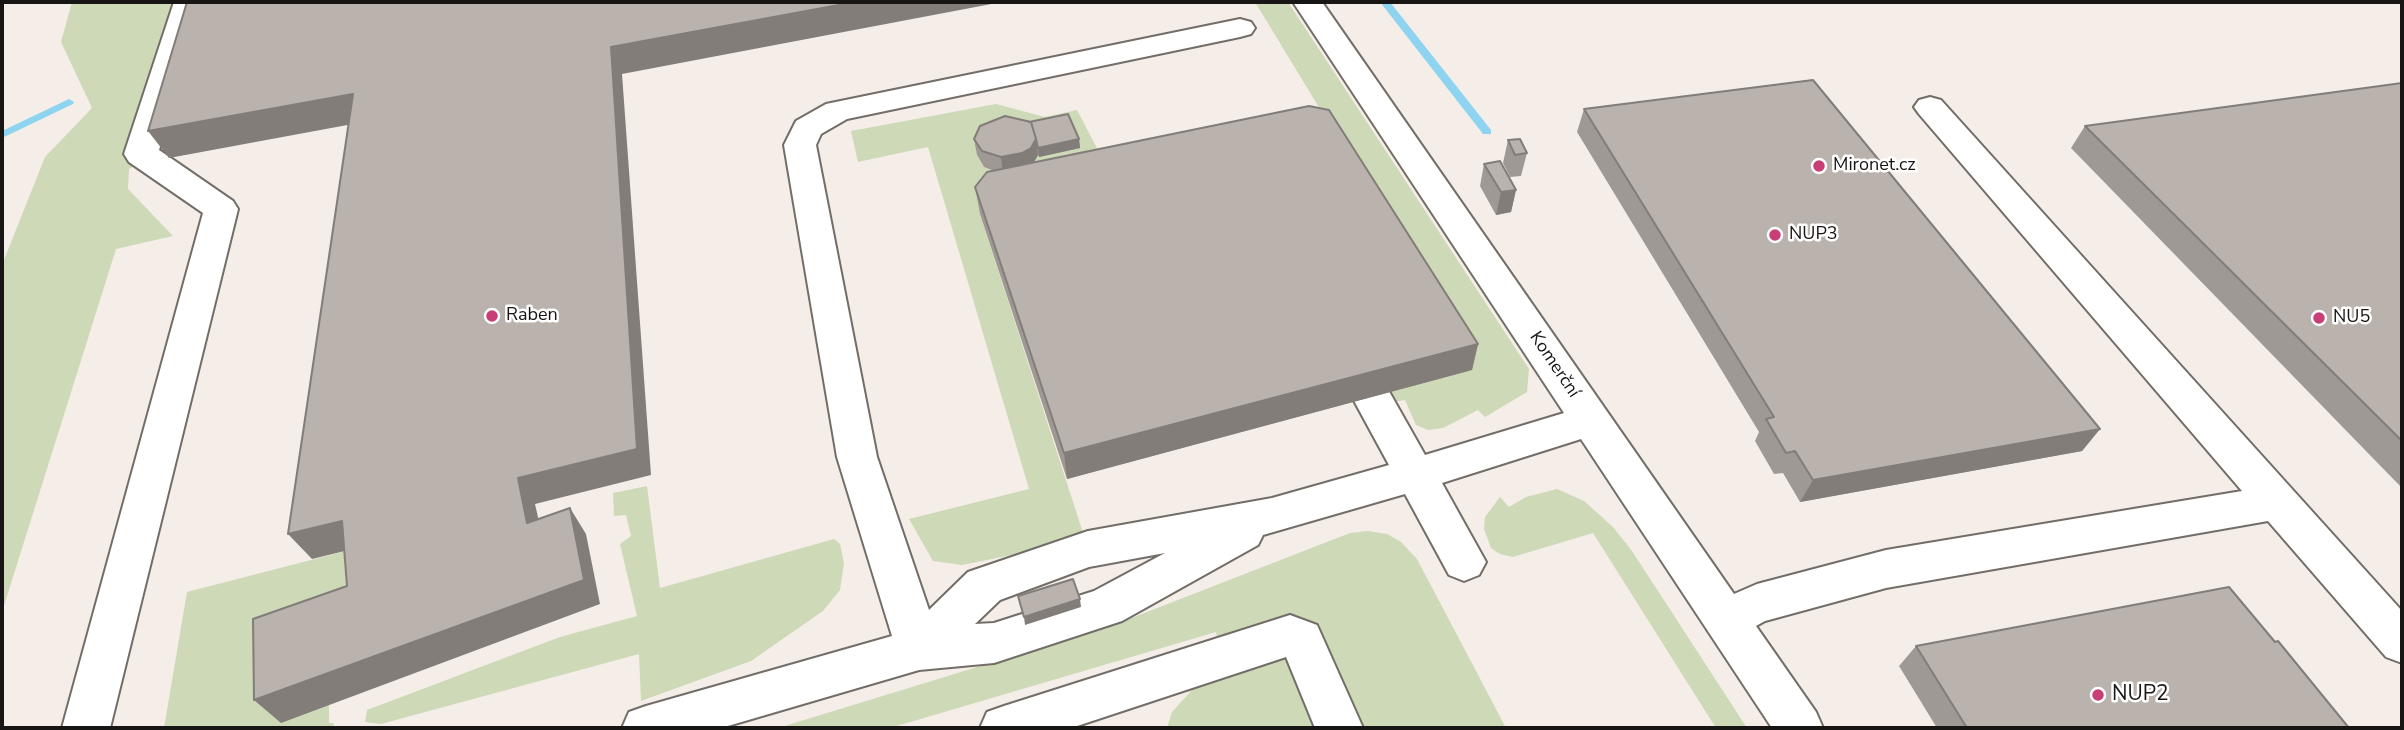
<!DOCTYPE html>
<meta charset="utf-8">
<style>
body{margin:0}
#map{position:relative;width:2404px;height:730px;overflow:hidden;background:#f5eee8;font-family:"Nunito Sans",sans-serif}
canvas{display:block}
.frame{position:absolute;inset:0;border:4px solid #181614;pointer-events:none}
</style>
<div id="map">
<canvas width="2404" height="730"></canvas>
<div class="frame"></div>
</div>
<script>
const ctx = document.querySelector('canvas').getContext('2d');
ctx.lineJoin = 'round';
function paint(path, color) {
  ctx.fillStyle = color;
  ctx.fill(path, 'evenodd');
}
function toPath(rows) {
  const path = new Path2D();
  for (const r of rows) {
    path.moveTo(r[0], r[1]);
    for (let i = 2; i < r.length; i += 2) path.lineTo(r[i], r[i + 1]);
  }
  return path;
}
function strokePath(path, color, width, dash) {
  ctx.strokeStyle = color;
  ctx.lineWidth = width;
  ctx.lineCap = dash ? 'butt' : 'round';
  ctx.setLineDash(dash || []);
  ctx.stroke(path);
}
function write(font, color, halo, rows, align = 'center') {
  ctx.font = font + ' "Nunito Sans",sans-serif';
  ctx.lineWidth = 5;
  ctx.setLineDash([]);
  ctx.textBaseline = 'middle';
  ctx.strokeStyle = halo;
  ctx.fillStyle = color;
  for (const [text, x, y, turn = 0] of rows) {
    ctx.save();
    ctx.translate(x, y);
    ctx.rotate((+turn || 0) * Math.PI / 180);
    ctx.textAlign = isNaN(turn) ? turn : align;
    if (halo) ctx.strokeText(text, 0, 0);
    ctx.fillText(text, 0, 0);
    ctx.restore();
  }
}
paint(toPath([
 [72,2,213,2,169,158,147,159,129,169,128,189,173,236,116,249,2,612,2,265,45,157,92,108,61,42],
 [1255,2,1288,2,1529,369,1527,392,1485,417,1478,410,1443,428,1428,430,1416,425,1405,400,1392,402,1392,391,1471,370,991,199,980,214,1084,536,1022,553,962,565,933,561,909,519,1029,489,928,147,858,162,851,131,996,104,1045,117,1077,110,1101,156,1320,109],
 [1079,148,1038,155,1033,164,993,171,984,167,977,155,978,149],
 [647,486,660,588,834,539,840,544,844,563,840,590,823,611,751,661,641,701,639,654,381,724,365,722,367,710,560,637,637,616,620,544,631,536,626,515,614,516,613,493],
 [1557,489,1584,501,1613,527,1632,551,1747,728,1716,728,1593,533,1513,557,1500,554,1491,548,1484,529,1485,517,1500,497,1509,507,1526,497],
 [1368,531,1387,534,1401,542,1417,559,1506,728,1167,728,1172,712,1221,658,1216,632,890,728,778,728,1111,626,1350,533],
 [365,546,329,705,329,723,334,723,333,728,164,728,187,592]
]), '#cdd9b7');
paint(toPath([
 [1380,2,1390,2,1491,130,1491,134,1483,134,1380,2],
 [69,99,74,102,73,104,2,138,2,131,69,99]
]), '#8ed3ef');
const minor = toPath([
 [174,2,203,2,159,150,233,201,238,209,110,728,62,728,203,213,129,162,124,154,174,2],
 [1293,2,1322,2,1734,594,1757,584,1886,550,2242,491,1919,114,1914,107,1919,100,1930,97,1941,100,2402,611,2402,663,2386,657,2268,521,1886,588,1765,621,1756,626,1816,712,1823,728,1772,728,1581,439,1442,483,1486,562,1479,575,1464,581,1449,575,1405,494,1263,535,1258,545,1122,621,994,663,919,670,721,728,622,728,629,712,646,706,892,636,837,457,784,145,796,121,826,104,1240,19,1251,22,1255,28,1251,34,1240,37,847,119,821,134,816,145,877,457,929,610,968,572,1088,531,1272,498,1389,465,1352,397,1358,386,1372,382,1386,386,1425,455,1564,413,1293,2],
 [1165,553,1094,591,994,623,975,624,1000,600,1089,567,1165,553],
 [1290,615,1317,625,1363,728,1315,728,1286,657,1071,728,980,728,987,712,1004,706,1290,615]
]);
strokePath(minor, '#736d68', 4);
paint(minor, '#fff');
paint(toPath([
 [2402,83,2402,488,2071,148,2085,126],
 [1584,109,2100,429,2082,451,1800,502,1783,473,1774,474,1755,441,1759,432,1577,132],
 [974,139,1079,139,1080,148,1039,157,1038,155,1034,162,1478,344,1472,370,1067,479,980,214,975,187,994,171,984,167,977,155],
 [1508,140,1527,153,1521,176,1510,177,1503,163],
 [1484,164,1516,190,1511,212,1496,215,1480,186],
 [2275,642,2349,728,1937,728,1899,666,1916,646]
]), '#9f9995');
paint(toPath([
 [855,2,1002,2,622,74,651,475,535,504,545,548,527,523,518,478,611,47],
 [353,94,369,121,169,158,148,131],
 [1036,139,1038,155,1033,164,1003,173,1001,157],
 [1079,139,1080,148,1039,157,1038,148],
 [1516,190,1511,212,1496,215,1501,192],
 [1478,344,1472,370,1067,479,1064,453],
 [2100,429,2082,451,1800,502,1813,480],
 [570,508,586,534,600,604,281,723,254,700],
 [342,521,365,546,312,559,288,534],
 [1080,599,1081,607,1025,625,1024,617]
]), '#827d79');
const building = toPath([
 [187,2,855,2,611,47,637,449,518,478,527,523,570,508,584,580,254,700,253,619,347,586,342,521,288,534,353,94,148,131,187,2],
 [1813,80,2100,429,1813,480,1795,451,1786,453,1766,419,1774,417,1584,109,1813,80],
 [2402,83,2402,441,2085,126,2402,83],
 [1309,106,1329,110,1478,344,1064,453,975,187,987,172,1309,106],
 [1068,114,1079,139,1038,148,1036,139,1031,122,1029,122,1068,114],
 [1005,116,1031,122,1036,139,1031,148,1022,153,1001,157,982,151,974,139,980,126,1005,116],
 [1520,139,1527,153,1515,155,1508,140,1520,139],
 [1500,161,1516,190,1501,192,1484,164,1500,161],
 [1073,579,1080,599,1024,617,1018,596,1073,579],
 [2229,587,2275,642,2278,641,2349,728,1967,728,1916,646,2229,587]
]);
paint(building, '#b9b2ad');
strokePath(building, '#827d79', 2);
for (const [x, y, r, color] of [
 [1819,166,7,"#c83e75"],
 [1775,235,7,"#c83e75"],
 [492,316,7,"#c83e75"],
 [2319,318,7,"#c83e75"],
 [2098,695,7,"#c83e75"]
]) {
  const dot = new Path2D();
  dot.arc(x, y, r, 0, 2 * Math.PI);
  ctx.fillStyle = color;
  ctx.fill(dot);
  strokePath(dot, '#fff', 2.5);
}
write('18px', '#181614', '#fff', [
 ["Mironet.cz",1833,166],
 ["NUP3",1789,235],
 ["Raben",506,316],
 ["NU5",2333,318]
], 'left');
write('18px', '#181614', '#fff', [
 ["Komerční",1554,365,56]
]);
write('21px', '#181614', '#fff', [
 ["NUP2",2112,695]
], 'left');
</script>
